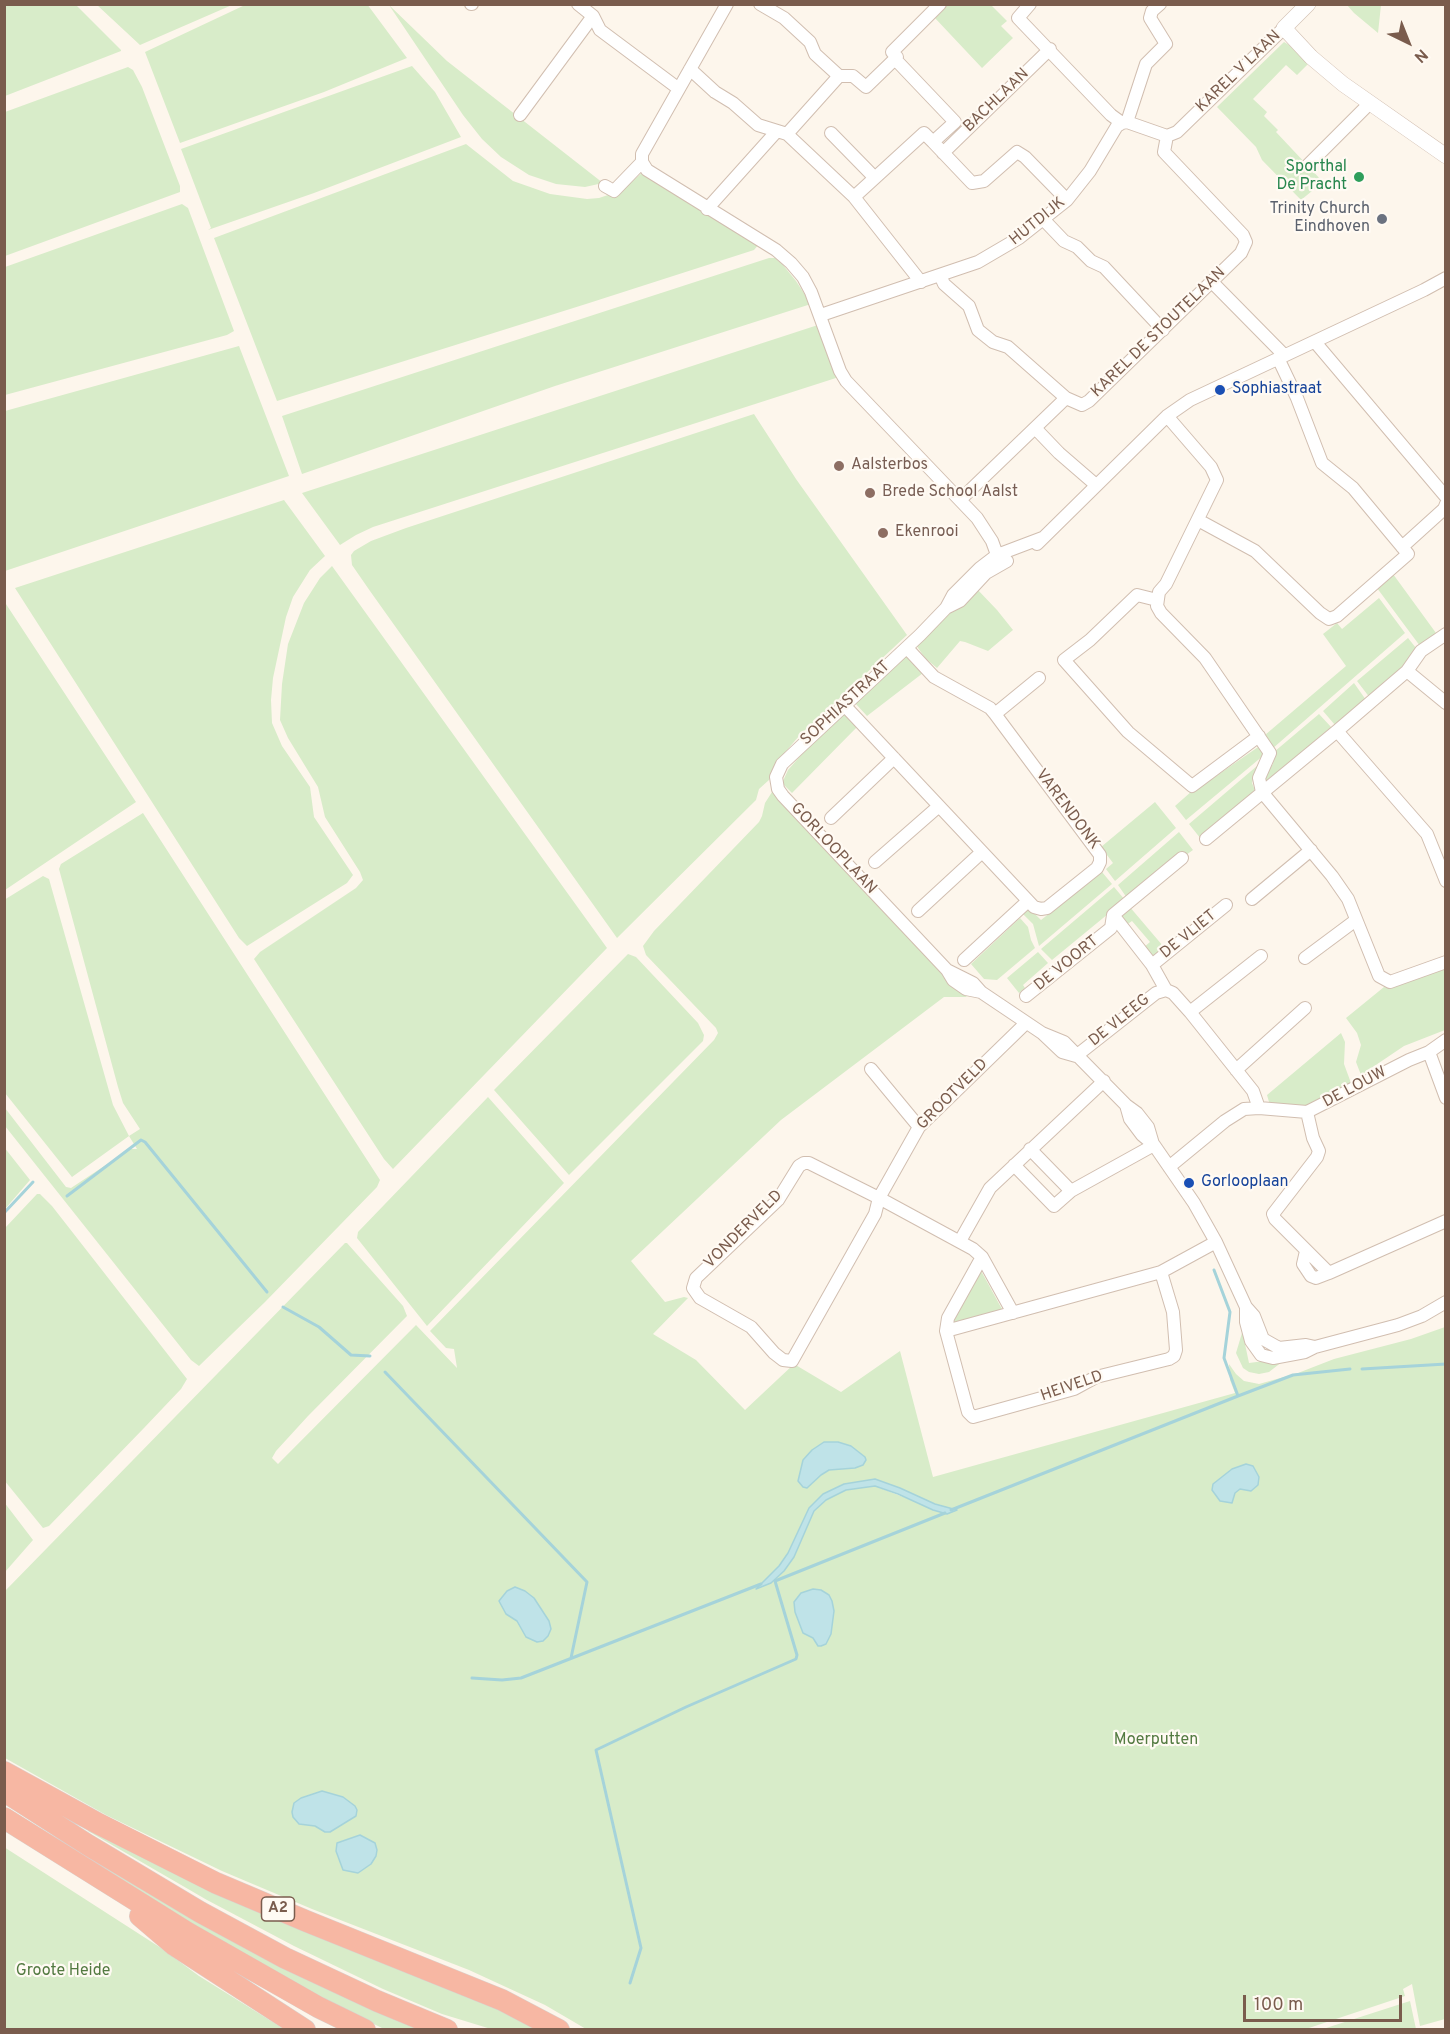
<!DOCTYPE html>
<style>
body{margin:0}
#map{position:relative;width:1450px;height:2034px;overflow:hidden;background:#fdf6ec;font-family:Overpass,sans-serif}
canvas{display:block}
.frame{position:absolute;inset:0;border:6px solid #7a5c4d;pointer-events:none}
.north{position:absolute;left:1378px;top:12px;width:60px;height:60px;-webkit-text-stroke:4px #fffaf3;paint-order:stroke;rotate:137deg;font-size:16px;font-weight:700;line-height:24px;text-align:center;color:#7a5c4d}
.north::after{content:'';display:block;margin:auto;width:21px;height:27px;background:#7a5c4d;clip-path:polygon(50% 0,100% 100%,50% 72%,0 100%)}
.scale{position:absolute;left:1243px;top:1995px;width:159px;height:27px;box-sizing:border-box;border:3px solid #7a5c4d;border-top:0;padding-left:8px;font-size:18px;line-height:21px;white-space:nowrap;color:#7a5c4d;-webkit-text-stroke:4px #fffaf3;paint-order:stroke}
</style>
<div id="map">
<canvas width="1450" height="2034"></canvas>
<div class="frame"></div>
<div class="north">N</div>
<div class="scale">100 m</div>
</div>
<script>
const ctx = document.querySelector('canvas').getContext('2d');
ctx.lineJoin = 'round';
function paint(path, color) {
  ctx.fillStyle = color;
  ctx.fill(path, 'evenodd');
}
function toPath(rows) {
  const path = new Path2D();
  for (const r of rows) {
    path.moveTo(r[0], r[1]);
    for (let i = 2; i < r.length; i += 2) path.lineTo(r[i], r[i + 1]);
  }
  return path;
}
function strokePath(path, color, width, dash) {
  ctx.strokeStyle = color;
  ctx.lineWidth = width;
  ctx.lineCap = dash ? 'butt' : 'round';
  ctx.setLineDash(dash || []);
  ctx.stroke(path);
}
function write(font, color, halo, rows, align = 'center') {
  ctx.font = font + ' Overpass,sans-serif';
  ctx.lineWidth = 4.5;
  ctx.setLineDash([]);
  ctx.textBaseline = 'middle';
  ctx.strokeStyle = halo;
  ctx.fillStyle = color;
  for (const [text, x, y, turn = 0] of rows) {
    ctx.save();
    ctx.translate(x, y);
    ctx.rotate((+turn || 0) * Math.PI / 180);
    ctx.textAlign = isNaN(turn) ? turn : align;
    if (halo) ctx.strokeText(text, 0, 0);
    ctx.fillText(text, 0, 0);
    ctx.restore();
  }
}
paint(toPath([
 [5,4,76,5,121,50,121,51,5,96],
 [367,4,407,58,324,92,180,143,145,52,245,5],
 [97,5,232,5,140,45],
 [389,5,447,61,603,183,585,187,556,184,529,175,501,157,482,139,463,115],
 [947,5,991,5,1007,21,1001,26,1013,38,982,68,934,17],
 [1347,5,1381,5,1378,33,1354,13],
 [1284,42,1289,45,1308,64,1297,75,1286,65,1253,99,1267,112,1264,116,1278,130,1276,132,1323,182,1301,200,1262,160,1256,147,1217,107],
 [412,66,435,92,461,137,314,193,208,230,211,228,181,149],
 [128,67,133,70,142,87,180,186,180,192,5,256,5,112],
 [466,144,513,181,550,194,587,199,599,198,614,193,627,186,643,172,759,244,754,250,586,304,277,401,214,238],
 [182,204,188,208,234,331,227,335,5,395,5,267],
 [769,258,775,258,783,265,796,281,811,304,555,386,302,474,282,416],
 [821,324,839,377,373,527,356,535,340,545,302,493],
 [239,346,289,476,5,571,5,411],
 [754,414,796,479,907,635,799,736,776,763,769,780,759,789,756,800,617,938,370,591,352,565,351,555,354,551,371,541,406,528],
 [284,500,325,556,310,570,293,597,286,617,273,678,271,700,272,723,282,746,310,787,314,817,353,875,347,883,247,946,239,938,15,588],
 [332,566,607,948,393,1169,384,1159,254,959,260,952,356,888,363,880,360,872,325,817,318,787,288,738,280,720,282,684,288,644,304,603,320,578],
 [1393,574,1436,633,1420,646,1377,588],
 [976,588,997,610,1013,630,988,651,965,642,960,641,937,668,925,658,916,645],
 [1379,598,1405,633,1272,749,1265,735,1346,666,1323,634,1337,623,1342,629],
 [4,601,136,802,5,890,4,890],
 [1408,638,1416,648,1399,673,1370,698,1357,681],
 [907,654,915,666,923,673,867,716,855,703],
 [1354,683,1366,700,1335,725,1323,711],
 [846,711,859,725,792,793,784,785,783,781,788,770,809,746],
 [1319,714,1332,728,1263,787,1262,779,1273,764,1274,752],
 [1261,745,1264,755,1186,820,1175,806,1192,791,1196,790],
 [1264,760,1254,774,1252,783,1256,793,1201,839,1189,824],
 [772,792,952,984,967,997,944,997,781,1120,631,1261,665,1302,684,1297,688,1298,653,1334,696,1360,745,1410,794,1364,841,1392,900,1351,933,1477,1235,1393,1230,1380,1229,1364,1236,1374,1244,1381,1259,1384,1298,1373,1334,1359,1411,1339,1445,1327,1445,2019,1420,2026,1412,1984,1403,1989,1405,1996,1306,2029,586,2029,545,2005,469,1970,312,1909,222,1871,106,1815,5,1758,5,1591,345,1243,347,1243,403,1306,407,1316,308,1416,276,1451,272,1458,278,1464,416,1325,457,1368,454,1349,446,1348,430,1331,714,1040,718,1033,716,1028,646,955,643,946,654,931,759,822,762,816,765,803],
 [838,1442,850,1446,865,1457,855,1468,829,1470,821,1475,807,1488],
 [844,1484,900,1488,935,1504,956,1510,947,1514,875,1486,846,1490,826,1500,814,1511,794,1557,784,1571,771,1583,758,1588,779,1566,788,1553,809,1508],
 [1155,802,1176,828,1115,881,1106,869,1113,863,1101,847],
 [143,813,380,1180,377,1187,265,1302,199,1366,191,1360,5,1126,5,1108,66,1187,71,1188,130,1149,137,1149,129,1136,72,1177,5,1093,4,900,43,876,49,879,113,1105,129,1136,140,1129,123,1103,118,1087,59,869,61,864],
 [1179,832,1193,850,1186,855,1183,852,1127,898,1118,885],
 [1102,872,1112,884,1039,946,1033,924,1022,913,1028,907,1041,920],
 [1114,887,1125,900,1052,960,1041,949],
 [1129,906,1163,946,1163,949,1153,957,1143,948,1150,942,1132,921,1125,926,1119,914],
 [1020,918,1028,927,1031,940,1035,948,997,980,984,979,971,964],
 [1038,952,1048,963,1023,985,1025,988,1019,993,1007,978],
 [628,954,636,957,698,1023,704,1035,703,1041,569,1175,494,1090],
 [1445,967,1445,1030,1404,1046,1361,1075,1356,1062,1361,1045,1357,1033,1346,1018,1384,987,1389,988],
 [1341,1033,1345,1042,1344,1064,1351,1083,1304,1108,1289,1107,1269,1102,1267,1095],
 [488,1097,564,1183,427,1326,357,1238,358,1232],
 [4,1147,30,1180,5,1209,4,1209],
 [37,1194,40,1194,52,1206,187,1379,181,1389,144,1428,49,1526,43,1528,4,1480,5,1228],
 [980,1269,1003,1311,956,1325,951,1323],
 [1241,1325,1249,1363,1287,1358,1269,1372,1259,1374,1249,1372,1243,1368,1236,1353,1242,1333],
 [4,1502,33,1540,5,1572,4,1572],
 [90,1828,461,1992,541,2029,491,2029,442,2014,383,1989,294,1946,207,1900,88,1831],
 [77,1846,427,2029,384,2029,277,1976,72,1853],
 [4,1847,161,1948,199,1976,284,2029,5,2029],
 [1410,2001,1416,2029,1323,2029]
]), '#d8ecc9');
const water = toPath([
 [824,1442,838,1442,851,1446,865,1457,866,1460,863,1465,855,1468,829,1470,821,1475,807,1488,803,1487,798,1481,803,1460,812,1450,824,1442],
 [1246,1464,1253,1466,1259,1477,1258,1485,1251,1491,1240,1489,1235,1493,1232,1503,1220,1501,1212,1490,1213,1484,1232,1469,1246,1464],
 [875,1479,900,1488,935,1504,957,1510,947,1514,933,1510,898,1494,875,1486,846,1490,826,1500,814,1511,794,1557,784,1571,771,1583,756,1589,779,1566,788,1553,809,1508,823,1494,844,1484,875,1479],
 [515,1587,525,1591,534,1598,549,1621,551,1629,548,1636,543,1641,537,1642,526,1637,517,1621,506,1614,499,1601,507,1591,515,1587],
 [813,1589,821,1590,829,1595,832,1601,834,1611,831,1634,826,1644,821,1646,818,1646,813,1638,803,1633,795,1612,794,1602,801,1593,813,1589],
 [322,1791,343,1797,355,1806,357,1810,356,1816,330,1832,325,1832,315,1826,299,1824,293,1817,292,1812,294,1803,301,1798,322,1791],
 [360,1835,375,1843,377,1850,376,1856,371,1864,358,1873,343,1870,336,1851,337,1843,360,1835]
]);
paint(water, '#bfe3e8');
strokePath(water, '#a5d3da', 1.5);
strokePath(toPath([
 [67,1196,141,1140,145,1142,267,1292],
 [4,1213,33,1182],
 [1214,1270,1230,1312,1224,1358,1238,1396,1293,1375,1350,1369],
 [283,1307,319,1327,351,1355,370,1356],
 [1362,1369,1446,1364],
 [385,1372,587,1582,571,1658],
 [951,1510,1238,1396],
 [472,1678,502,1680,521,1678,761,1584],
 [630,1983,641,1948,596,1750,686,1707,796,1659,797,1655,775,1581,945,1513]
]), '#a5d3da', 3);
const minor = toPath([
 [471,4,472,4],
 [578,4,593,16,600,30,679,89],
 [727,4,642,154,642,162,647,170,776,250,791,263,803,277,811,292,840,371,846,381,977,518,992,541,1000,563],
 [760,4,784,18,810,42,815,54,839,76],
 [1030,4,1018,18,1111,115,1122,123],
 [895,59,955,122,933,142,972,183,984,181,1017,152,1025,157,1067,200],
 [690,69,715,92,733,103,758,125,787,134,854,197,921,282],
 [520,115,593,16],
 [831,133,875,178],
 [787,134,839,76,853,76,866,87,897,57,892,52,940,4],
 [1167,136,1177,132,1284,28],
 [943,153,1050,49],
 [1308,165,1370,103],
 [605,186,614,191,642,162],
 [854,197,924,133,933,142],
 [707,209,777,131],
 [1043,219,1064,241,1077,247,1091,261,1104,267,1163,330],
 [940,275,944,284,969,306,978,330,993,342,1008,347,1066,398],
 [1212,282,1284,355],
 [821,315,978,262,1019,238,1067,200,1090,171,1117,126,1122,123,1127,122,1146,64,1166,44,1150,18,1152,11,1160,4],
 [1315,342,1446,497],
 [1167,416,1211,467,1217,480,1166,584,1159,592,1157,606,1161,613,1205,658,1270,753,1259,778,1262,792,1332,876,1348,899,1379,976,1390,982,1446,962],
 [1035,428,1059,453,1096,485],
 [960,500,1066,398,1082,405,1089,401,1241,253,1246,242,1243,235,1164,152,1167,136,1127,122],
 [1198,520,1255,551,1320,613,1329,619,1337,616,1408,554,1353,488,1322,463,1297,398,1278,358],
 [1037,544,1167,416,1190,400,1424,290,1446,278],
 [1402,547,1444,509,1446,504],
 [1157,600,1137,595,1090,640,1064,660,1128,732,1192,786,1259,736],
 [946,608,960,601,986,573,1007,561],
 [1407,671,1446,703],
 [845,706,1034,907,1041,909,1047,908,1097,868,1100,862,1100,855,995,714,990,708,934,677,907,648],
 [995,714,1039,678],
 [1337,731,1427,834,1446,881],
 [831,818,894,758],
 [1206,839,1337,731,1407,671,1421,651,1446,634],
 [875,862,939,806],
 [1252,899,1311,850],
 [918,911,982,852],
 [1113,915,1152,965,1166,990,1173,993,1190,1012,1253,1091,1259,1108],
 [1305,958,1356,920],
 [964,960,1028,901],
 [1152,965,1226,905],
 [947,970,973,983,981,992,1042,1033,1062,1052,1076,1056],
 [981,992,966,989,953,980,947,970,783,796,778,789,776,777,782,764,920,635,946,608,953,595,980,568,997,555,1042,538],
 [1026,996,1111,928,1113,915,1182,858],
 [1190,1012,1261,956],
 [1042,1033,1064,1042,1126,1105,1137,1113,1148,1127,1153,1144],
 [1429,1052,1446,1098],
 [1076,1056,1156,993,1166,990],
 [871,1069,919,1127],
 [1236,1070,1305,1008],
 [1126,1105,1130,1119,1142,1135,1154,1145,1194,1203,1216,1242,1246,1307,1254,1316,1263,1339,1279,1348,1306,1345,1315,1347],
 [1307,1112,1313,1138,1319,1151,1317,1157,1273,1214,1275,1219,1329,1273,1446,1221],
 [1030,1149,1071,1191,1154,1145],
 [1014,1165,1054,1206,1071,1191],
 [1169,1167,1225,1121,1244,1109,1259,1108,1307,1112,1409,1060,1429,1052,1446,1040],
 [960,1241,990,1188,1104,1081],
 [1306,1251,1303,1264,1311,1276,1316,1278,1329,1273],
 [982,1257,948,1318,946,1331,968,1412,973,1417,1074,1389,1096,1377,1169,1359,1174,1356,1176,1350,1173,1312,1161,1272],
 [1246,1307,1246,1322,1251,1341,1261,1355,1273,1358,1305,1352,1315,1347,1398,1325,1422,1316,1446,1302],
 [1013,1313,982,1257,973,1249,879,1198,809,1163,804,1163,799,1166,778,1200,696,1278,693,1288,700,1298,751,1327,774,1353,783,1360,792,1361,875,1214,879,1198,919,1127,1026,1023],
 [946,1331,1161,1272,1216,1242]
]);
const tertiary = toPath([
 [1308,4,1284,28,1311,57,1343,84,1446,156]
]);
const motorway = toPath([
 [4,1772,97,1823,216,1883,306,1921,502,2000,559,2030],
 [4,1791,88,1845,200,1912,285,1958,377,2001,447,2030],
 [4,1818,188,1933,318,2007,365,2030],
 [140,1916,174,1945,305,2030]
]);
strokePath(minor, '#d1beb0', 14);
strokePath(tertiary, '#d1beb0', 16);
strokePath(motorway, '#dad1cd', 22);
strokePath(minor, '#fff', 12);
strokePath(tertiary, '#fff', 15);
strokePath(motorway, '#f7b7a3', 21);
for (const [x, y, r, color] of [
 [1359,177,6,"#2e9e5b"],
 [1382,219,6,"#6b7280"],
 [1220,390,6,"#1a4fb4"],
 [839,466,6,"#8d6e63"],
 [870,493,6,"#8d6e63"],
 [883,533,6,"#8d6e63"],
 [1189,1183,6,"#1a4fb4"]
]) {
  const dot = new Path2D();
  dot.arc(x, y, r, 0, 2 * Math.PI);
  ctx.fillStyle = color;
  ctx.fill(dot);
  strokePath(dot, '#fffaf3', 2);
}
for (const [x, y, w] of [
 [278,1909,33]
]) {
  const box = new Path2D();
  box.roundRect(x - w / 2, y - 12, w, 24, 4.5);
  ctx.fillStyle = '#fffaf3';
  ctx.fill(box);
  strokePath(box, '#7a5c4d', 1.5);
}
write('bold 15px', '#7a5c4d', null, [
 ["A2",278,1909]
]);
write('16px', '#7a5c4d', '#fffaf3', [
 ["KAREL V LAAN",1239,72,-44],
 ["BACHLAAN",997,101,-44],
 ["HUTDIJK",1038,222,-39],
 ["KAREL DE STOUTELAAN",1159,333,-44],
 ["SOPHIASTRAAT",846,704,-43],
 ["VARENDONK",1067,810,53],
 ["GORLOOPLAAN",833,849,47],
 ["DE VLIET",1189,935,-39],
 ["DE VOORT",1067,964,-39],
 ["DE VLEEG",1120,1021,-39],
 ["DE LOUW",1355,1088,-28],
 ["GROOTVELD",953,1095,-45],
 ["VONDERVELD",744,1230,-45],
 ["HEIVELD",1072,1387,-19]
]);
write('16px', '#27864d', '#fffaf3', [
 ["Sporthal",1347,168],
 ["De Pracht",1347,186]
], 'right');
write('16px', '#5b616d', '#fffaf3', [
 ["Trinity Church",1370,210],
 ["Eindhoven",1370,228]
], 'right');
write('16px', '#164399', '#fffaf3', [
 ["Sophiastraat",1232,390],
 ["Gorlooplaan",1201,1183]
], 'left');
write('16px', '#785e54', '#fffaf3', [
 ["Aalsterbos",851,466],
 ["Brede School Aalst",882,493],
 ["Ekenrooi",895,533]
], 'left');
write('16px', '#537a41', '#fffaf3', [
 ["Moerputten",1156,1741],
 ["Groote Heide",63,1972]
]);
</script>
